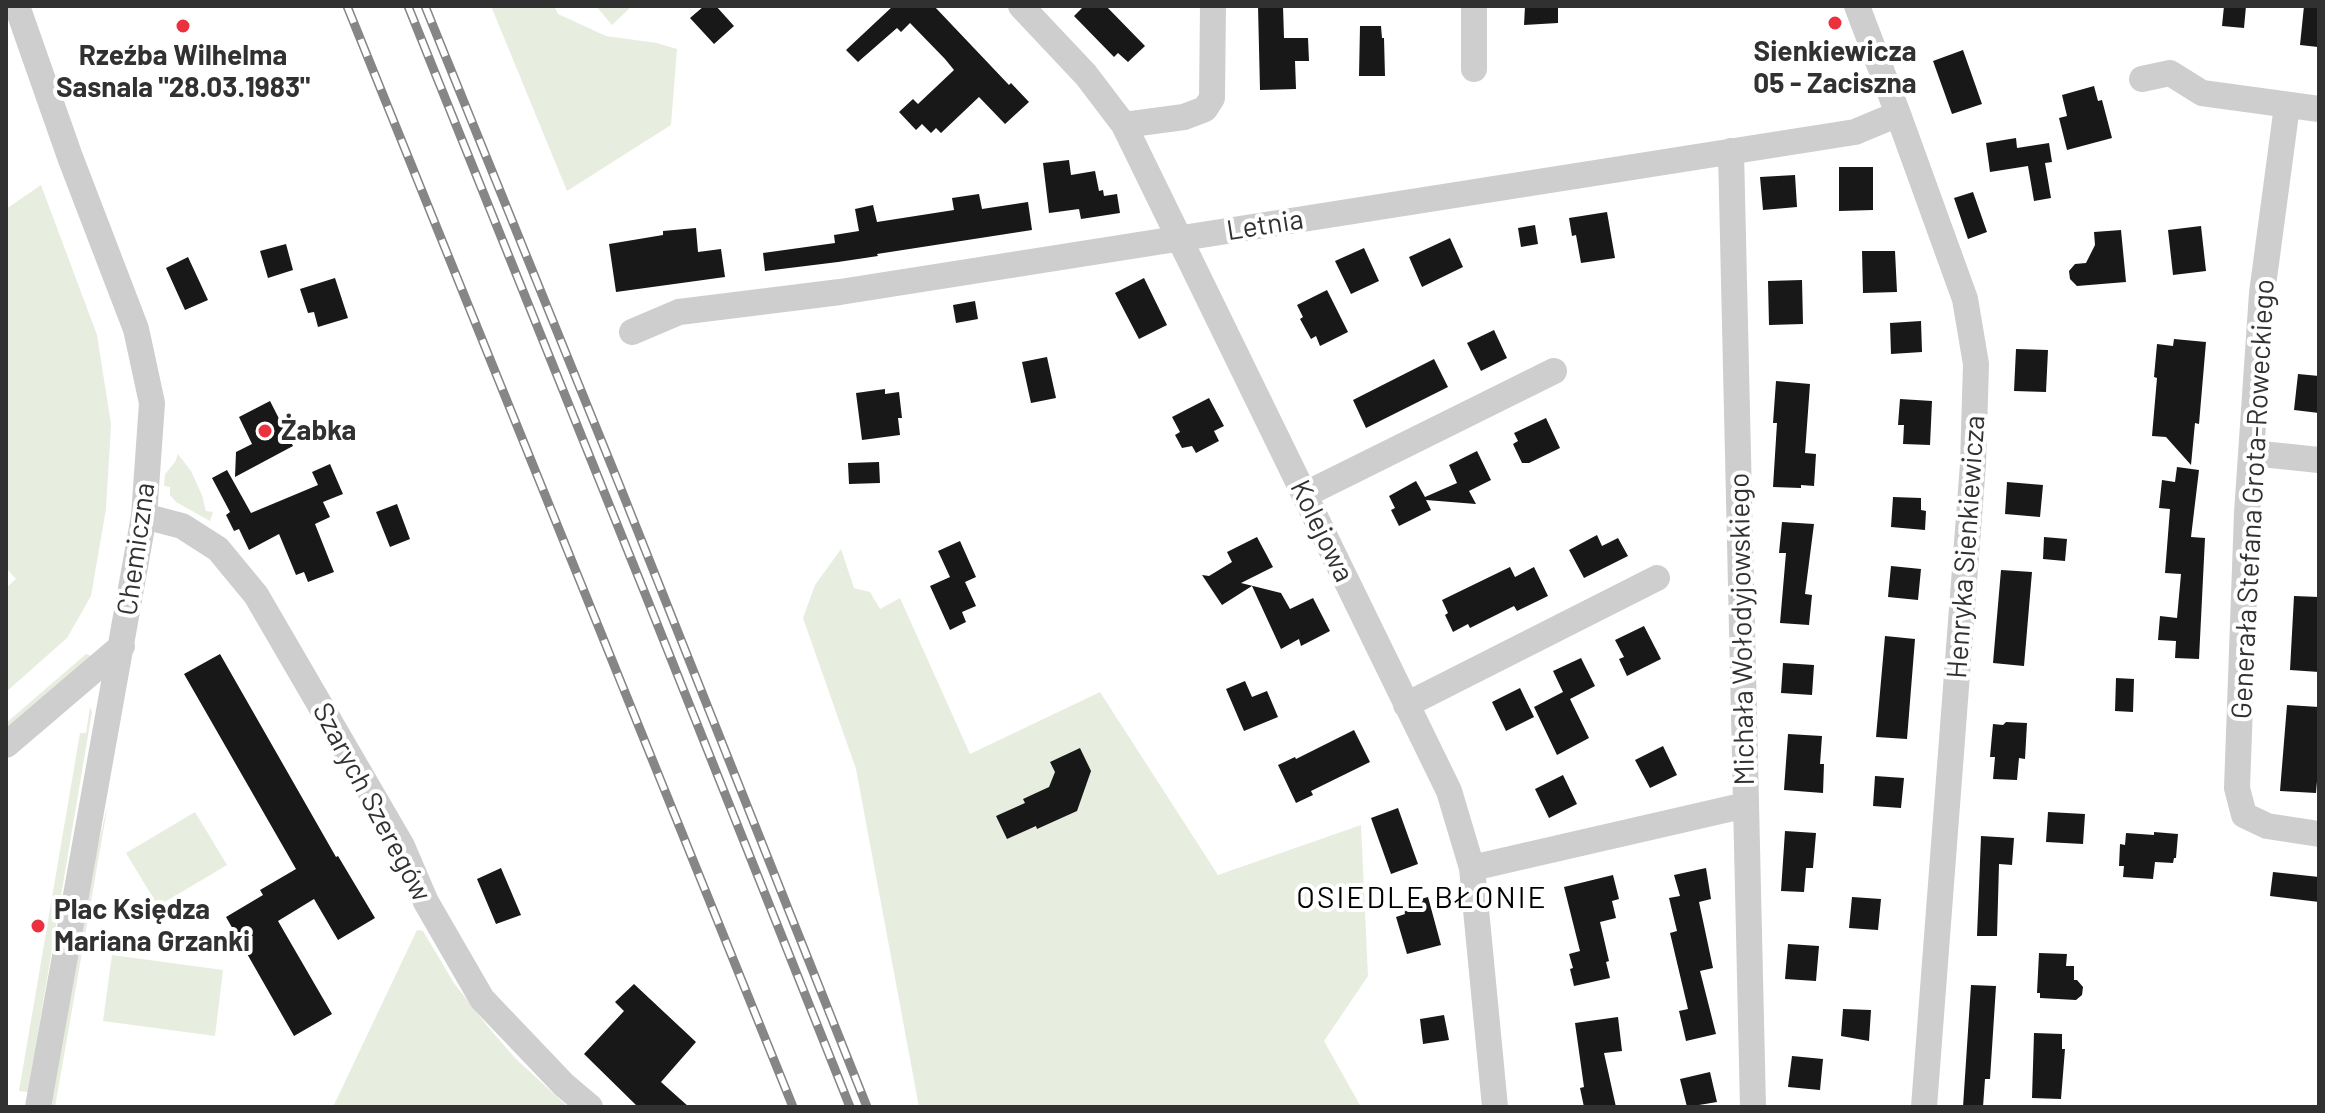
<!DOCTYPE html>
<meta charset="utf-8">
<style>
body{margin:0}
#map{position:relative;width:2325px;height:1113px;overflow:hidden;background:#fff;font-family:Barlow,sans-serif}
canvas{display:block}
.frame{position:absolute;inset:0;border:8px solid #313131;pointer-events:none}
</style>
<div id="map">
<canvas width="2325" height="1113"></canvas>
<div class="frame"></div>
</div>
<script>
const ctx = document.querySelector('canvas').getContext('2d');
ctx.lineJoin = 'round';
function paint(path, color) {
  ctx.fillStyle = color;
  ctx.fill(path, 'evenodd');
}
function toPath(rows) {
  const path = new Path2D();
  for (const r of rows) {
    path.moveTo(r[0], r[1]);
    for (let i = 2; i < r.length; i += 2) path.lineTo(r[i], r[i + 1]);
  }
  return path;
}
function strokePath(path, color, width, dash) {
  ctx.strokeStyle = color;
  ctx.lineWidth = width;
  ctx.lineCap = dash ? 'butt' : 'round';
  ctx.setLineDash(dash || []);
  ctx.stroke(path);
}
function write(font, color, halo, rows, align = 'center') {
  ctx.font = font + ' Barlow,sans-serif';
  ctx.lineWidth = 8;
  ctx.setLineDash([]);
  ctx.textBaseline = 'middle';
  ctx.strokeStyle = halo;
  ctx.fillStyle = color;
  for (const [text, x, y, turn = 0] of rows) {
    ctx.save();
    ctx.translate(x, y);
    ctx.rotate((+turn || 0) * Math.PI / 180);
    ctx.textAlign = isNaN(turn) ? turn : align;
    if (halo) ctx.strokeText(text, 0, 0);
    ctx.fillText(text, 0, 0);
    ctx.restore();
  }
}
paint(toPath([
 [491,6,554,6,558,14,606,36,657,43,677,49,671,125,567,191],
 [596,6,632,6,612,25],
 [41,185,97,335,111,424,106,509,91,596,67,638,6,692,6,588,16,579,6,568,6,209],
 [178,454,191,471,202,495,206,511,213,512,210,521,176,502,170,495,170,487,164,486,165,474,175,462],
 [841,549,854,588,870,592,880,609,900,598,970,754,1100,692,1218,875,1361,825,1368,976,1324,1041,1361,1107,919,1107,856,769,803,618,815,585],
 [86,654,94,657,6,732,6,723],
 [90,707,92,712,28,1092,19,1091,80,733,86,733],
 [108,804,55,1107,49,1107,90,878],
 [195,812,227,865,158,906,126,853],
 [417,930,423,931,454,983,489,1028,515,1058,568,1107,333,1107],
 [112,955,223,970,215,1036,103,1021]
]), '#e7eee0');
paint(toPath([
 [704,6,716,6,734,26,714,44,690,18],
 [893,6,934,6,1009,85,1011,83,1029,102,1005,124,979,97,941,133,936,128,931,133,922,124,916,130,899,112,913,99,918,104,954,70,945,59,910,23,901,32,897,28,858,62,846,50],
 [1084,6,1106,6,1145,46,1128,62,1118,53,1114,57,1074,16],
 [1258,6,1283,6,1284,38,1308,38,1309,61,1295,61,1296,89,1260,90],
 [1525,6,1558,6,1558,23,1524,25],
 [2224,6,2246,6,2244,28,2222,26],
 [2304,6,2319,6,2318,47,2300,45],
 [1360,26,1381,26,1382,38,1384,38,1385,76,1359,76],
 [1963,50,1982,104,1952,114,1933,61],
 [2094,86,2098,101,2102,100,2112,138,2067,150,2059,118,2067,116,2062,95],
 [2016,138,2017,148,2049,143,2052,162,2045,163,2051,198,2034,201,2028,166,1990,172,1986,143],
 [1069,160,1071,175,1095,171,1099,191,1103,190,1104,196,1117,194,1120,213,1081,219,1079,209,1049,213,1043,163],
 [1839,167,1873,167,1873,210,1839,211],
 [1795,175,1797,207,1763,210,1760,177],
 [1973,192,1987,232,1968,239,1954,198],
 [979,194,982,209,1028,202,1032,230,877,254,878,256,838,262,765,271,763,253,835,243,834,235,859,231,855,209,873,205,877,222,954,210,952,198],
 [1607,212,1615,258,1581,263,1576,235,1572,236,1569,218],
 [1535,225,1538,244,1521,247,1518,228],
 [2201,226,2206,271,2173,275,2168,230],
 [696,228,698,252,721,249,725,277,616,292,609,244,663,235,663,231],
 [2121,230,2126,282,2077,286,2070,279,2069,271,2075,264,2086,263,2095,245,2094,232],
 [1450,238,1463,267,1422,287,1409,257],
 [286,244,293,270,268,278,260,251],
 [1364,248,1379,281,1351,294,1335,261],
 [1862,251,1895,251,1897,292,1863,293],
 [188,257,208,300,185,310,166,268],
 [335,278,348,318,318,327,314,312,308,313,300,289],
 [1144,278,1167,325,1139,339,1115,293],
 [1802,280,1803,324,1769,325,1768,281],
 [1327,290,1348,332,1320,346,1316,336,1311,339,1300,319,1303,317,1297,305],
 [975,301,978,319,956,323,953,305],
 [1921,321,1922,352,1891,354,1890,323],
 [1494,330,1507,358,1481,371,1467,343],
 [2174,339,2206,342,2199,424,2195,423,2191,465,2166,437,2152,436,2157,378,2154,377,2157,344,2173,346],
 [2016,349,2048,350,2046,392,2014,391],
 [1047,357,1056,398,1031,403,1022,362],
 [1434,359,1448,387,1366,428,1353,400],
 [2298,374,2319,376,2319,413,2294,410],
 [1776,381,1810,384,1805,453,1816,454,1814,486,1801,485,1801,488,1773,487,1777,423,1773,423],
 [885,389,885,394,899,392,902,418,898,418,900,435,862,440,856,393],
 [1209,398,1224,426,1214,431,1219,441,1196,453,1192,446,1182,448,1175,435,1180,432,1172,417],
 [1900,399,1932,401,1930,445,1903,444,1904,425,1898,425],
 [270,401,293,446,235,477,236,452,252,444,239,417],
 [1546,418,1560,448,1529,463,1522,463,1513,444,1518,441,1514,433],
 [1477,451,1491,480,1469,491,1476,504,1426,500,1431,510,1399,526,1391,510,1395,508,1389,496,1416,481,1425,497,1457,483,1449,465],
 [879,462,880,483,849,484,848,463],
 [330,464,343,494,323,502,330,517,315,524,334,572,308,582,304,572,296,575,279,534,249,550,239,529,234,531,226,515,230,512,212,478,227,470,251,513,318,485,312,472],
 [2177,467,2199,470,2191,537,2205,538,2199,659,2175,658,2176,641,2158,640,2160,616,2177,618,2181,574,2165,573,2170,509,2159,508,2162,480,2175,482],
 [2007,482,2043,485,2040,517,2005,514],
 [1893,497,1921,498,1921,510,1926,511,1925,530,1891,527],
 [397,504,410,539,390,547,376,512],
 [1782,522,1814,524,1805,594,1812,595,1809,625,1780,623,1786,553,1779,553],
 [1597,535,1602,546,1618,538,1628,556,1584,578,1569,550],
 [1257,537,1273,567,1241,583,1281,593,1290,609,1313,598,1330,631,1301,646,1299,639,1281,649,1252,586,1222,605,1202,575,1209,576,1232,562,1227,552],
 [2044,537,2067,539,2065,561,2043,559],
 [960,541,976,577,965,582,976,606,962,612,966,622,950,630,930,586,950,577,938,551],
 [1891,566,1921,569,1918,600,1888,597],
 [1510,567,1515,577,1534,567,1548,596,1517,611,1514,606,1470,628,1468,624,1453,632,1445,615,1448,613,1442,600],
 [2001,570,2032,572,2024,666,1993,663],
 [2294,596,2319,597,2319,672,2290,670],
 [1644,626,1661,659,1627,676,1619,659,1624,657,1615,640],
 [1885,636,1915,639,1907,739,1876,737],
 [220,654,336,857,338,856,375,918,338,940,314,899,278,921,332,1014,294,1036,226,917,263,895,260,890,296,869,184,674],
 [1581,658,1595,686,1570,699,1589,738,1557,755,1534,707,1563,692,1553,671],
 [1783,663,1814,665,1812,695,1781,693],
 [2116,678,2134,679,2133,712,2115,711],
 [1245,681,1252,697,1267,691,1278,717,1244,731,1226,689],
 [1520,688,1534,717,1506,731,1492,702],
 [2287,705,2319,707,2319,758,2316,793,2280,791],
 [2006,722,2027,723,2025,759,2019,758,2017,780,1993,779,1995,757,1990,757,1993,724,2003,725],
 [1354,730,1370,762,1311,791,1313,795,1296,803,1278,765,1295,757,1296,759],
 [1788,734,1822,736,1820,764,1824,764,1823,793,1784,790],
 [1663,746,1677,775,1650,788,1635,760],
 [1080,748,1091,771,1077,811,1037,829,1036,826,1007,839,996,816,1025,803,1023,799,1049,787,1055,772,1050,762],
 [1563,775,1577,804,1549,818,1535,789],
 [1875,776,1904,778,1901,808,1873,806],
 [1398,808,1418,864,1391,874,1371,818],
 [2048,812,2085,814,2083,844,2046,842],
 [1785,831,1816,833,1813,868,1806,868,1804,892,1781,891],
 [2154,832,2178,834,2176,858,2174,858,2173,863,2155,862,2153,879,2123,877,2124,866,2119,866,2120,844,2125,845,2126,833,2154,835],
 [1981,836,2014,838,2012,865,1999,864,1997,936,1977,936],
 [501,868,521,915,496,924,477,879],
 [1706,868,1711,899,1699,902,1713,968,1700,971,1716,1034,1686,1041,1679,1011,1688,1009,1670,933,1677,931,1669,898,1680,896,1674,875],
 [2273,872,2319,877,2319,902,2270,896],
 [1613,875,1619,899,1612,901,1616,918,1600,922,1609,961,1606,962,1610,978,1574,986,1570,969,1573,968,1569,954,1580,951,1564,887],
 [1428,897,1441,945,1407,954,1396,917,1405,914,1403,904],
 [1852,897,1881,899,1878,930,1849,928],
 [1788,944,1819,946,1816,981,1785,979],
 [2039,953,2067,954,2066,966,2074,966,2074,980,2077,980,2083,987,2082,995,2076,1000,2040,998,2040,993,2037,993],
 [634,984,696,1042,661,1082,689,1107,638,1107,584,1054,624,1011,615,1002],
 [1971,985,1996,986,1990,1079,1985,1079,1983,1107,1963,1107],
 [1843,1009,1871,1010,1869,1041,1841,1036],
 [1444,1015,1449,1040,1423,1044,1420,1019],
 [1618,1017,1622,1051,1604,1053,1616,1107,1584,1107,1580,1088,1584,1087,1575,1023],
 [2034,1033,2062,1034,2062,1049,2065,1049,2061,1099,2032,1098],
 [1792,1056,1823,1059,1820,1090,1788,1087],
 [1710,1072,1717,1102,1687,1107,1680,1079]
]), '#181818');
strokePath(toPath([
 [17,6,70,157,136,329,152,403,144,516,38,1107],
 [1021,6,1086,75,1124,125,1449,791,1472,868,1495,1107],
 [1474,6,1474,69],
 [1857,6,1898,114,1965,299,1976,364,1973,464,1924,1107],
 [2142,79,2170,73,2202,93,2319,109],
 [2287,106,2262,293,2247,513,2237,788,2244,815,2267,826,2319,834],
 [1124,125,1184,117,1205,109,1212,98,1213,6],
 [1731,151,1753,1107],
 [632,332,679,312,840,292,1855,132,1898,114],
 [2252,453,2319,460],
 [1304,495,1554,371],
 [144,516,182,526,218,549,256,595,402,846,426,902,482,999,564,1085,590,1107],
 [1406,705,1657,578],
 [6,745,122,646],
 [1472,868,1746,805]
]), '#cecece', 26);
const rail = toPath([
 [347,6,793,1107],
 [408,6,644,591,850,1107],
 [425,6,619,484,867,1107]
]);
strokePath(rail, '#868686', 9);
strokePath(rail, '#fff', 6, [18]);
for (const [x, y, r, color] of [
 [1835,23,8,"#eb313e"],
 [183,26,8,"#eb313e"],
 [265,431,8,"#eb313e"],
 [38,926,8,"#eb313e"]
]) {
  const dot = new Path2D();
  dot.arc(x, y, r, 0, 2 * Math.PI);
  ctx.fillStyle = color;
  ctx.fill(dot);
  strokePath(dot, '#fff', 3);
}
write('bold 28px', '#313131', '#fff', [
 ["Sienkiewicza",1835,52],
 ["05 - Zaciszna",1835,84],
 ["Rzeźba Wilhelma",183,56],
 ["Sasnala \"28.03.1983\"",183,88],
 ["Żabka",281,431,"left"],
 ["Plac Księdza",54,910,"left"],
 ["Mariana Grzanki",54,942,"left"]
]);
write('28px', '#313131', '#fff', [
 ["Letnia",1265,225,-9],
 ["Generała Stefana Grota-Roweckiego",2253,499,-87],
 ["Kolejowa",1322,531,64],
 ["Henryka Sienkiewicza",1966,547,-86],
 ["Chemiczna",136,549,-82],
 ["Michała Wołodyjowskiego",1742,629,-91],
 ["Szarych Szeregów",372,802,62]
]);
ctx.letterSpacing = '2px';
write('30px', '#000', '#fff', [
 ["OSIEDLE BŁONIE",1422,898]
]);
ctx.letterSpacing = '0px';
</script>
